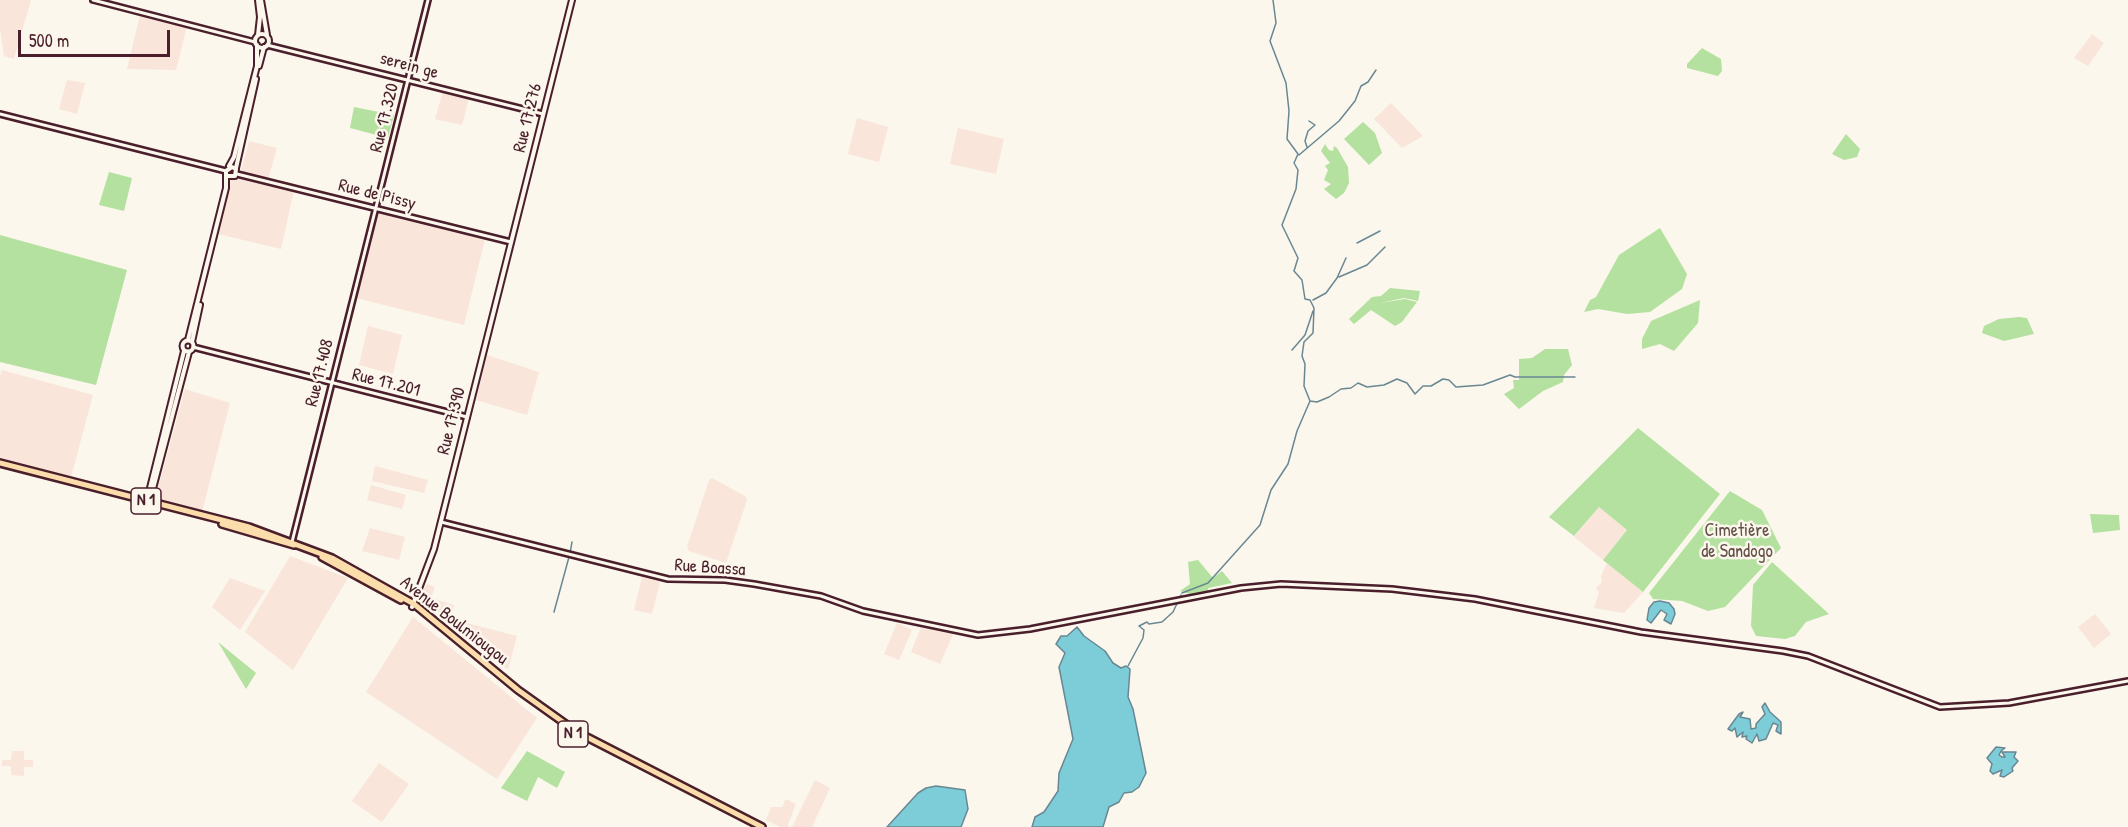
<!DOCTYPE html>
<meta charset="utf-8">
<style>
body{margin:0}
#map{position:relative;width:2128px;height:827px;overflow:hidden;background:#fbf7ec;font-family:"Patrick Hand",sans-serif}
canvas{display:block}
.scale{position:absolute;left:18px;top:30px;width:152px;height:27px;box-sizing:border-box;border:3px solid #4a1f2b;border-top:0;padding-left:8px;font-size:18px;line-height:21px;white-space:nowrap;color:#4a1f2b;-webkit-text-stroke:4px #fbf7ec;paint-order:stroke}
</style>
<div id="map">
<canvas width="2128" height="827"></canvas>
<div class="scale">500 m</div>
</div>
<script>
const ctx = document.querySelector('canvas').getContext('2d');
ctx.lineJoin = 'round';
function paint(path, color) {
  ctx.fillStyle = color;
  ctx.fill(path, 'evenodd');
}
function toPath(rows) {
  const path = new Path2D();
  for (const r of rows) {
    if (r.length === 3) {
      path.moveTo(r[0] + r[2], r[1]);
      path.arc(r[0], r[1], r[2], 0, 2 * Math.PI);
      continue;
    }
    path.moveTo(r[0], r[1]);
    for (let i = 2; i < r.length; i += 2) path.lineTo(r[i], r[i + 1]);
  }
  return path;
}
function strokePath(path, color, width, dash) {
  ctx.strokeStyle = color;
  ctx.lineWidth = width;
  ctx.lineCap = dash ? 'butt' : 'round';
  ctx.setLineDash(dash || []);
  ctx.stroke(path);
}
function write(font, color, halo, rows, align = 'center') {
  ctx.font = font + ' "Patrick Hand",sans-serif';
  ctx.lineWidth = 5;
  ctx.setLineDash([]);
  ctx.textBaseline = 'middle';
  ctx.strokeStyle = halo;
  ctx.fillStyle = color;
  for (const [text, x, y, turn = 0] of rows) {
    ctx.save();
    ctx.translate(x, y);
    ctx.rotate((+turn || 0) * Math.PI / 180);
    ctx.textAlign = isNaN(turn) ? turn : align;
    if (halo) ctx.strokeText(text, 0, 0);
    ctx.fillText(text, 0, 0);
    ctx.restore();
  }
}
paint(toPath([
 [0,0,31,0,14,59,4,56,0,28],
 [140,15,187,26,176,70,127,69],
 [2092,34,2104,43,2088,66,2074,58],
 [67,80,85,83,77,114,59,109],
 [443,91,469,98,462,125,435,119],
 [1391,103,1423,136,1402,148,1374,119],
 [857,118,888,127,879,162,848,154],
 [958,128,1004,139,996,174,950,164],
 [249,141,277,148,268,179,241,171],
 [232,175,294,190,281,249,218,234],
 [378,212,485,239,464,325,356,298],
 [368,326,402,335,393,374,359,365],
 [487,355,539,372,527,415,476,400],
 [2,370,93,395,71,477,68,479,0,459,0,376],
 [185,389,230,403,202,512,155,499],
 [375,466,428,480,424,493,372,481],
 [712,478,745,496,747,500,726,563,689,551,687,547,709,480],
 [371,485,406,495,402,509,367,500],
 [1599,507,1627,530,1603,560,1574,537],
 [370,528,405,537,399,560,362,551],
 [290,556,348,578,293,670,245,632],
 [1607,563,1643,592,1624,613,1594,608,1599,592,1596,588,1602,582,1601,576],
 [642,577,660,582,652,614,634,610],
 [230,578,265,591,240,630,212,607],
 [427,584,435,587,431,598,454,605,452,615,435,611,419,600,418,596],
 [2095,614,2111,634,2094,648,2078,627],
 [413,617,537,718,497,779,366,692],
 [444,617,517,636,508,670,465,633],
 [897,623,912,630,899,660,884,654],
 [921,627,953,634,940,664,911,652],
 [12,751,24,751,24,760,33,760,33,767,24,767,24,776,11,775,11,766,2,766,2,760,11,760],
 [379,763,409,784,382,822,352,801],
 [815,780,830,788,812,827,792,827],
 [786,799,796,804,787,827,780,827,766,820,771,807,782,807]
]), '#f9e5da');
paint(toPath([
 [1702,48,1721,59,1722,71,1718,76,1687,68,1687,64],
 [354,107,394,115,388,138,350,128],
 [1363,122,1375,133,1382,153,1369,165,1344,139],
 [1846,134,1860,149,1857,157,1844,160,1832,154],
 [1325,144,1329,150,1333,151,1334,146,1337,148,1348,167,1349,183,1344,193,1336,199,1324,189,1331,184,1324,180,1328,170,1325,166,1330,163,1321,151],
 [109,172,132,178,124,211,99,205],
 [1660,228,1687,274,1682,289,1650,312,1627,314,1598,309,1584,312,1590,300,1596,297,1619,255],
 [0,235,127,270,96,385,0,362],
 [1390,288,1420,291,1418,301,1404,298,1380,303,1405,299,1417,302,1402,322,1395,326,1371,310,1354,324,1349,319,1372,297,1381,296],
 [1700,300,1698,323,1674,351,1660,344,1642,349,1642,339,1651,321],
 [2019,317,2027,318,2034,334,2004,341,1982,333,1984,326,1999,319],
 [1545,349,1568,349,1572,365,1564,375,1563,382,1543,391,1519,409,1504,394,1514,388,1513,380,1519,380,1519,359,1532,358],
 [1638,428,1720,494,1643,592,1603,560,1627,530,1599,507,1574,536,1549,517],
 [1730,491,1762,510,1781,548,1725,607,1708,611,1682,601,1653,599,1649,593],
 [2090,514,2119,515,2120,530,2093,533],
 [1198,560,1213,578,1222,571,1232,583,1208,588,1209,593,1192,595,1180,591,1190,584,1188,562],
 [1772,562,1829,614,1806,622,1795,636,1785,639,1756,636,1751,626,1753,585],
 [218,642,256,673,246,689],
 [527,751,565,772,557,788,538,777,527,801,501,788]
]), '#b4e19f');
const water = toPath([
 [1660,601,1669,603,1674,609,1675,614,1671,624,1664,620,1667,614,1661,610,1651,623,1647,620,1649,608,1654,602,1660,601],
 [1077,627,1084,636,1105,651,1113,663,1121,668,1126,666,1130,669,1128,697,1133,709,1146,773,1139,787,1132,792,1124,793,1119,802,1109,807,1103,827,1032,827,1035,817,1044,812,1058,791,1059,773,1073,739,1059,667,1065,653,1056,644,1061,636,1067,636,1077,627],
 [1765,703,1770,712,1781,722,1781,734,1776,731,1778,725,1773,723,1766,739,1759,741,1757,734,1752,743,1746,739,1747,736,1742,737,1743,732,1737,737,1735,728,1732,731,1728,729,1739,714,1743,712,1740,717,1750,719,1751,729,1756,728,1756,724,1765,714,1762,707,1765,703],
 [1996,747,2005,748,2001,751,1999,755,2002,757,2005,757,2002,752,2016,752,2014,757,2018,761,2012,768,2013,771,2004,777,2000,776,2002,770,1993,774,1990,771,1992,764,1987,758,1996,747],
 [936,786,965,790,968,809,961,827,887,827,918,793,926,788,936,786]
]);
paint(water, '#7dcdd9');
strokePath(water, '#698793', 1.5);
strokePath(toPath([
 [1307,147,1305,141,1308,131,1315,125,1309,121],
 [1299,155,1339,121,1355,101,1361,86,1368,82,1376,70],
 [1357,243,1380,231],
 [1339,277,1367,265,1385,247],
 [1313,300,1326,293,1337,278,1346,258],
 [1292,350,1305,335,1313,311],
 [1310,401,1317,402,1329,397,1341,389,1351,388,1358,383,1367,387,1384,385,1397,379,1407,383,1415,394,1423,386,1431,386,1443,379,1449,380,1456,387,1483,385,1510,375,1515,377,1575,377],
 [570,553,572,542],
 [1182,593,1208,583,1260,525,1271,490,1288,464,1297,431,1310,401,1304,386,1305,364,1302,356,1304,342,1313,333,1314,308,1310,300,1305,299,1302,280,1294,271,1298,258,1282,225,1296,189,1298,170,1294,163,1298,154,1287,139,1289,111,1286,83,1270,41,1276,23,1273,0],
 [554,612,569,557],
 [1128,666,1143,638,1144,630,1139,626,1147,622,1149,624,1162,622,1173,612,1181,595]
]), '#698793', 1.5);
const tertiary = toPath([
 [93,0,255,42],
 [267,45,543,114],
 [0,114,226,171],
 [237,174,511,242],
 [193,347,467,417],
 [441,522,668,579,725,580,754,584,821,596,863,611,978,635,1030,629,1241,588,1281,584,1392,589,1475,599,1641,632,1783,651,1808,656,1940,707,2009,703,2128,681],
 [292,542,428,0]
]);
const secondary = toPath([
 [258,0,260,17,258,35],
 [261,0,267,35],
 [262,41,7],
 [259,66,264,47],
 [229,166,234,157,257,66,257,45],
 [236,168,256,79],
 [188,340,226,188,226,171,232,167,236,169,235,176,227,176],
 [188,346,5.5],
 [192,342,200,305],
 [146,504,184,351],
 [149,504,189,352],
 [412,607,434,549,572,0]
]);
const trunk = toPath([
 [0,463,249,527,332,558,414,604,518,690,577,732,762,827],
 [222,524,294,545],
 [322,557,401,600]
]);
strokePath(tertiary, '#4a1f2b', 8);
strokePath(secondary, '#4a1f2b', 8);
strokePath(trunk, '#4a1f2b', 10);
strokePath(tertiary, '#fbf7ec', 3);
strokePath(secondary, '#fbf7ec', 4);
strokePath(trunk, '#fbddab', 5);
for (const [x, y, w] of [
 [146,501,30],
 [573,734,30]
]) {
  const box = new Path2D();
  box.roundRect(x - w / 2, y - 13, w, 26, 4.5);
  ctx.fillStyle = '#fbf7ec';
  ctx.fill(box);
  strokePath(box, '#4a1f2b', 1.5);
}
write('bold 16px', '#4a1f2b', null, [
 ["N 1",146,501],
 ["N 1",573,734]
]);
write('18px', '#4a1f2b', '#fbf7ec', [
 ["serein ge",409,66,15],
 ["Rue 17.320",385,118,-76],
 ["Rue 17.276",528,118,-76],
 ["Rue de Pissy",377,195,14],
 ["Rue 17.408",320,373,-76],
 ["Rue 17.201",386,383,14],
 ["Rue 17.390",452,421,-76],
 ["Rue Boassa",710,568,4],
 ["Avenue Boulmiougou",454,621,38]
]);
write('18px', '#645048', '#fbf7ec', [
 ["Cimetière",1737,531],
 ["de Sandogo",1737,552]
]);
</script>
